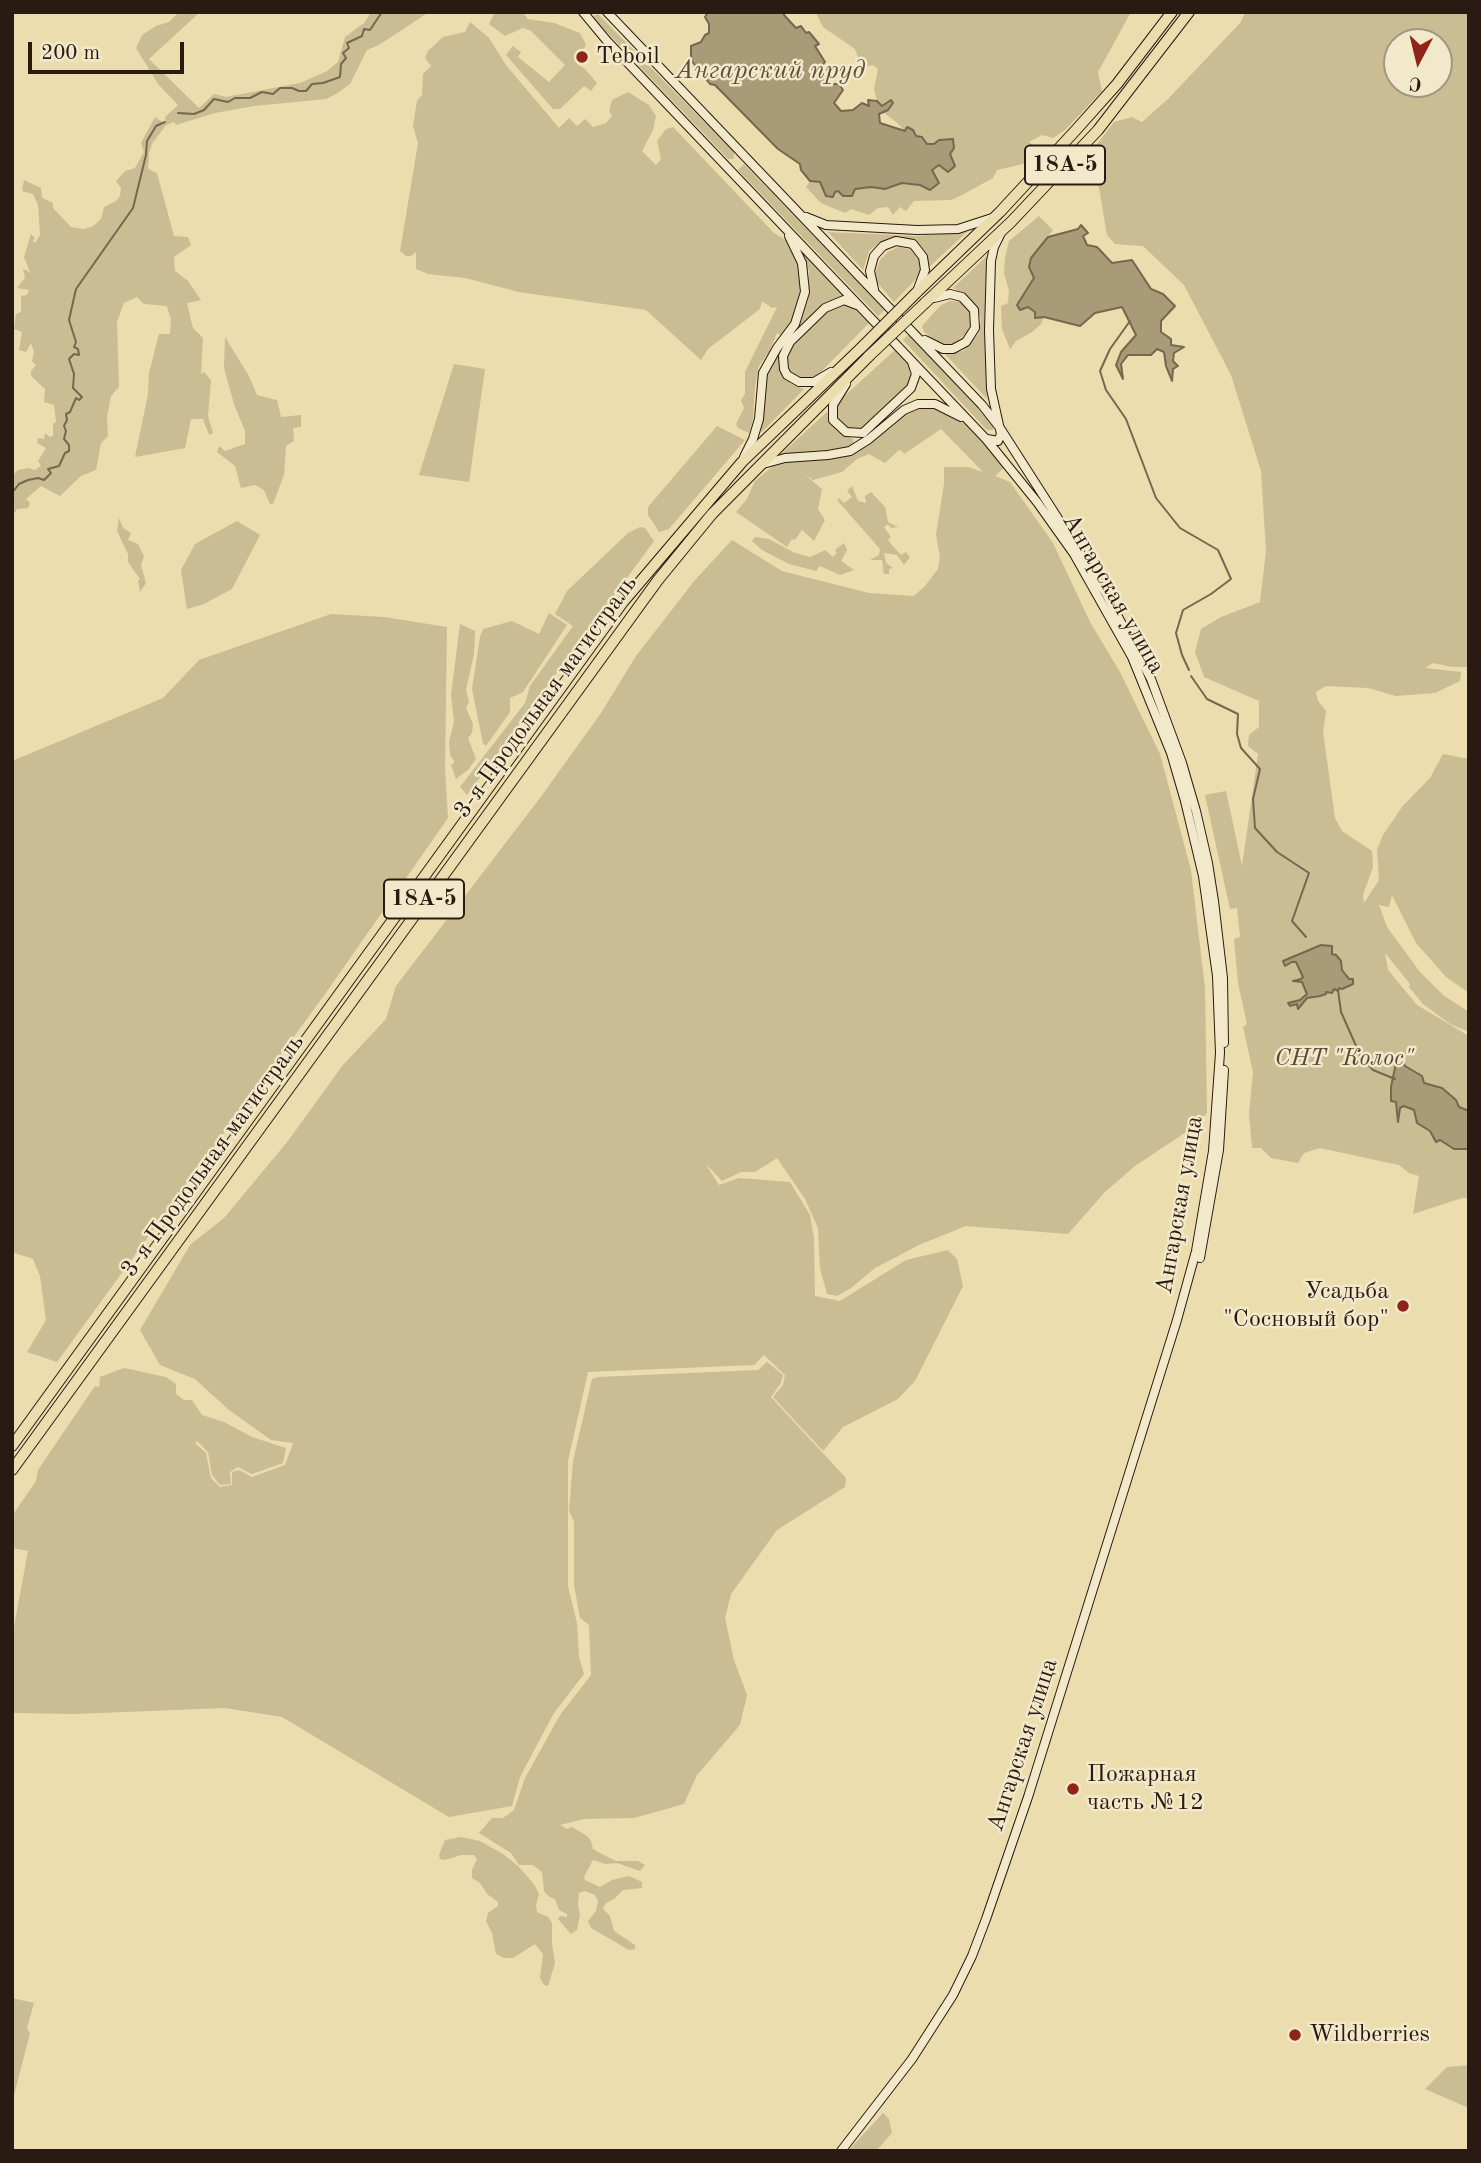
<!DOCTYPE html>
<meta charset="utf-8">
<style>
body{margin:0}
#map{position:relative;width:1481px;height:2163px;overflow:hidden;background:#ebddad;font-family:"Old Standard TT",serif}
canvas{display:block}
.frame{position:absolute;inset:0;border:14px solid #291a12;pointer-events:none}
.north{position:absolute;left:1383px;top:28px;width:70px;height:70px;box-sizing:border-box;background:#f2e9ca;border:2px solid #a29680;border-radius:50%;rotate:187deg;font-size:19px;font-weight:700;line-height:28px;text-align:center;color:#291a12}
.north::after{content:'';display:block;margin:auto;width:24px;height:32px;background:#8f2418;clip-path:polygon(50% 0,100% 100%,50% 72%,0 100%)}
.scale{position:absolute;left:28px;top:42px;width:156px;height:32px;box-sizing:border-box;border:4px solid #291a12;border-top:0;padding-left:9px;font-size:21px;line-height:24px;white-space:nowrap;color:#291a12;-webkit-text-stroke:5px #f2e9ca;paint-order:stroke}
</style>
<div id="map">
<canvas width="1481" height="2163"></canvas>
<div class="frame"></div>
<div class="north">С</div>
<div class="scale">200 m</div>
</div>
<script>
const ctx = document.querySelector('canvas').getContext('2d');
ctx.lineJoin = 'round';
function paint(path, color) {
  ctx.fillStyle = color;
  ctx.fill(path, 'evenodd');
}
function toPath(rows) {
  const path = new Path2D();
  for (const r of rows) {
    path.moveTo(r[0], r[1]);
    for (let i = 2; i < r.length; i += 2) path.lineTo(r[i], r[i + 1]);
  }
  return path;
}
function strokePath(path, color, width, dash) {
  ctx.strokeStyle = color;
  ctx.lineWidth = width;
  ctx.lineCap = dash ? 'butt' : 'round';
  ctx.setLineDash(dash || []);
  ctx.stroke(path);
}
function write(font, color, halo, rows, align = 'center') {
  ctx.font = font + ' "Old Standard TT",serif';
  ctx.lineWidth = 5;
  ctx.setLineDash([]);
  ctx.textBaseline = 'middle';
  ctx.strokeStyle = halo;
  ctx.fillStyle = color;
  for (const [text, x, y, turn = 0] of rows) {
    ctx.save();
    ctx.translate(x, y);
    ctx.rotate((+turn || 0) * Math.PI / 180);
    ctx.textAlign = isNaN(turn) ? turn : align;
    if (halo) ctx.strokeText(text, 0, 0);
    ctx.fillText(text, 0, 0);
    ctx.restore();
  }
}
paint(toPath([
 [179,12,200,12,149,59,199,108,214,94,226,97,300,83,327,71,338,62,345,37,364,23,371,12,429,12,379,45,367,50,350,84,336,94,326,99,254,106,215,113,176,125,174,122,166,125,152,144,149,153,148,169,157,173,174,236,188,237,191,245,174,257,175,271,188,281,201,300,187,303,193,328,203,338,201,374,204,372,211,380,208,416,213,433,209,435,203,419,191,419,185,448,135,457,148,394,149,373,159,334,170,334,171,320,167,306,144,304,137,297,124,303,117,322,119,387,111,396,107,417,108,436,101,443,96,470,81,476,60,496,41,486,26,499,30,503,28,508,17,509,13,515,12,523,14,474,18,470,28,468,35,470,41,466,38,461,46,448,37,443,38,438,44,439,45,433,50,437,53,436,53,424,56,422,54,405,44,402,45,389,31,376,31,371,36,365,32,361,34,352,31,343,26,352,19,350,22,332,14,329,16,314,21,312,21,296,27,295,29,290,17,288,25,278,23,269,30,272,24,257,31,234,35,238,33,241,35,243,40,235,38,205,33,194,22,191,24,180,41,188,42,198,53,203,53,208,71,227,83,229,92,227,101,219,104,207,116,201,120,196,121,188,116,181,125,171,135,168,144,152,141,143,155,117,166,124,165,117,178,105,158,84,136,48,142,35,156,26,169,22],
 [495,12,522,12,528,19,554,23,580,33,586,45,582,52,576,51,577,64,585,69,597,83,591,91,584,86,560,109,553,109,506,55,513,46,521,52,518,57,549,82,565,65,531,31,523,28,505,36,489,24],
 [818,12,1131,12,1098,72,1102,91,1065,130,1053,138,1042,135,1029,142,1035,147,1023,164,997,170,993,178,962,195,951,200,914,201,906,211,900,207,893,215,888,207,878,208,869,215,851,209,845,213,821,203,806,187,810,181,820,182,826,195,839,191,871,187,885,189,902,183,920,185,931,171,950,154,949,140,939,140,934,144,927,144,906,132,896,122,883,112,890,107,882,107,877,101,874,89,878,69,873,65,862,68,855,49,823,27,817,15],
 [1245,12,1469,12,1469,667,1452,667,1433,663,1425,668,1461,672,1460,681,1435,693,1396,696,1368,688,1326,686,1316,692,1318,701,1326,711,1323,732,1335,818,1342,831,1372,851,1373,867,1363,895,1364,903,1379,880,1377,850,1383,835,1402,807,1430,778,1443,754,1469,759,1469,993,1446,977,1416,943,1392,895,1389,907,1379,905,1387,927,1420,972,1443,995,1469,1012,1469,1032,1450,1024,1423,1004,1409,987,1410,984,1385,953,1388,970,1417,1005,1469,1036,1469,1198,1462,1198,1413,1214,1419,1176,1409,1173,1399,1165,1320,1148,1304,1153,1298,1163,1271,1158,1261,1148,1252,1148,1249,1114,1253,1072,1243,1027,1247,1024,1238,983,1234,939,1240,937,1237,908,1230,909,1205,795,1226,791,1242,866,1258,754,1248,746,1249,735,1259,727,1259,701,1204,677,1195,652,1201,629,1221,617,1260,602,1266,551,1261,471,1231,375,1184,285,1143,246,1115,244,1107,235,1097,176,1091,152,1114,122,1132,117,1142,122,1168,99,1241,22],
 [1397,42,1439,42,1439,84,1397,84],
 [598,14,734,152,734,159,728,159,595,20,594,16],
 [470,22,489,38,506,65,559,128,569,118,577,126,585,119,593,127,606,123,612,116,609,111,612,100,628,92,649,105,656,116,653,130,642,151,656,165,661,159,657,141,666,129,673,127,774,233,787,241,800,269,802,285,801,301,795,317,781,336,777,333,769,352,759,366,755,386,753,419,749,433,738,428,736,424,744,408,741,400,745,394,745,372,777,307,772,308,762,301,760,309,708,349,701,360,646,310,519,292,465,278,428,274,416,269,416,252,411,256,406,256,400,251,418,143,413,126,417,101,422,95,423,74,431,66,425,58,428,51,443,37,465,32],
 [744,164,885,310,878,316,738,170],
 [1039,216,1053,230,1031,258,1029,267,1034,278,1017,305,1028,307,1044,317,1041,324,1032,332,1016,341,1010,349,1002,329,1001,306,1008,303,1009,291,1004,273,1005,258,1009,241],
 [828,232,916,236,967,232,929,267,922,246,901,237,890,238,879,243,869,251,863,270],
 [798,247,844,296,828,302,787,341,780,353,780,369,791,384,804,389,761,433,768,371,771,363,778,353,787,341,797,328,800,323,808,299,809,271],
 [898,247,912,250,919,259,921,269,918,277,894,302,876,281,875,274,880,260,888,252],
 [989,254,986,288,987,399,945,354,963,351,979,333,981,319,976,305,966,294,953,288],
 [950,301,961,302,966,306,971,313,971,323,967,332,960,339,953,344,942,345,924,332,922,326,941,305],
 [843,304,854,308,869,323,818,375,804,380,792,375,786,366,785,358,790,346,833,306],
 [909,334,993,424,993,430,987,430,903,340],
 [225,337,249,376,257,395,277,400,281,417,301,415,301,427,293,428,294,441,286,446,284,475,273,504,270,504,264,490,255,485,241,488,235,466,217,452,219,446,225,451,245,444,245,431,234,404,224,368],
 [895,350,911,366,910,384,862,430,847,428,836,417,839,401],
 [454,364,485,369,469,482,419,475],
 [933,406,967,425,1005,467,995,476,1010,482,1053,543,1090,622,1120,672,1160,754,1191,870,1205,988,1207,1113,1189,1130,1135,1166,1105,1192,1068,1234,966,1226,919,1245,875,1268,851,1288,837,1296,827,1294,820,1268,818,1228,805,1199,777,1158,755,1172,741,1172,722,1181,705,1163,719,1185,739,1178,790,1182,810,1215,814,1238,815,1296,840,1301,906,1260,948,1250,957,1259,963,1286,915,1381,898,1399,843,1427,823,1451,773,1397,783,1385,785,1375,764,1355,754,1365,588,1372,568,1461,568,1586,577,1623,579,1657,584,1674,554,1713,520,1777,512,1806,449,1817,282,1717,225,1708,75,1714,13,1713,13,1632,28,1551,12,1548,12,1516,36,1481,38,1470,95,1386,99,1387,100,1377,124,1368,166,1377,176,1384,176,1394,184,1400,192,1400,202,1415,224,1422,252,1437,286,1448,283,1463,252,1474,238,1467,230,1472,231,1484,220,1485,212,1475,208,1452,197,1441,195,1443,206,1453,211,1478,220,1487,232,1485,232,1472,239,1470,252,1477,285,1465,293,1443,271,1440,229,1410,195,1379,160,1365,140,1330,190,1245,224,1218,288,1141,343,1065,386,1019,396,986,540,798,601,713,636,656,695,580,732,540,782,571,869,593,914,596,925,586,938,569,940,557,936,535,944,484,944,467,968,467,983,472,941,429,904,454,901,450,898,451,885,463,869,454,857,459,842,472,813,480,804,474,822,489,818,509,825,520,814,541,802,530,795,540,792,539,787,547,736,512,747,499,755,481,773,466,799,459,833,459,854,453,869,444,905,413,921,407],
 [827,412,837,431,853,439,854,445,831,452,781,454],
 [717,426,745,440,669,529,659,532,648,515,648,507],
 [852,486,858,501,866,503,865,496,871,492,885,507,888,522,898,527,891,528,888,524,884,527,891,537,888,540,891,544,901,555,906,552,910,557,904,565,897,555,884,553,886,563,893,568,889,569,889,574,884,574,882,560,870,560,879,555,880,549,837,500,839,498,844,503,852,497,847,491],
 [119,518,123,528,131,533,128,540,138,544,144,556,141,565,146,583,140,592,138,581,140,579,128,562,128,554,117,531],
 [237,521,260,535,232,589,204,604,187,609,181,570,195,544],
 [640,527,645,528,654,541,467,795,460,787,525,703,530,686,573,626,555,614,567,591,628,533],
 [755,537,769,539,795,553,810,557,825,550,833,557,837,553,835,550,844,543,847,550,841,561,854,570,840,575,820,566,816,571,789,564,762,550,752,541],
 [549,613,567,625,523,692,510,698,510,712,486,746,483,743,472,689,480,637,483,629,512,621,539,634],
 [331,614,384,617,447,627,445,768,448,818,325,994,57,1362,27,1352,46,1320,40,1276,33,1259,12,1252,12,761,163,698,199,660],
 [460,624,475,631,474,654,466,690,469,702,466,708,473,724,472,733,468,738,476,759,468,770,456,779,451,765,455,762,450,755,449,742,454,722,451,695],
 [767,1362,783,1375,781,1383,771,1397,846,1478,845,1487,777,1530,731,1594,725,1618,734,1660,747,1695,740,1725,697,1775,684,1804,634,1818,584,1819,560,1825,567,1829,572,1827,587,1836,591,1841,593,1849,598,1852,616,1861,638,1861,645,1865,640,1871,617,1863,606,1864,593,1860,584,1877,585,1880,600,1887,612,1880,629,1876,642,1882,642,1888,623,1890,614,1899,606,1903,603,1909,610,1916,614,1931,635,1945,635,1949,629,1950,591,1928,588,1921,596,1911,598,1901,595,1895,585,1891,579,1893,578,1905,580,1915,577,1930,571,1934,558,1919,560,1916,567,1917,567,1914,559,1910,555,1899,548,1896,544,1891,542,1872,533,1865,519,1865,511,1853,479,1833,492,1818,503,1818,514,1810,525,1778,560,1715,591,1675,589,1625,580,1618,574,1585,574,1521,569,1511,573,1461,592,1379,598,1377,758,1370],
 [461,1837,480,1841,503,1854,518,1866,534,1884,539,1894,536,1905,537,1912,548,1917,552,1923,552,1943,555,1963,548,1986,544,1985,540,1978,543,1954,535,1944,513,1958,504,1958,496,1954,492,1933,486,1921,488,1913,498,1906,498,1902,487,1894,480,1883,472,1878,472,1870,477,1859,474,1855,461,1855,445,1860,440,1859,439,1855,445,1840],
 [12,1998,34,2003,27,2028,30,2033,12,2103],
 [1469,2065,1469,2108,1425,2089,1447,2067],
 [883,2113,889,2119,892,2133,876,2151,848,2151]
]), '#cabc93');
const water = toPath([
 [708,12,784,12,784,15,796,28,801,26,806,33,809,32,819,44,815,46,825,62,821,67,825,70,828,68,830,73,827,78,831,84,839,84,843,90,834,103,841,111,853,110,862,103,869,106,868,100,877,101,882,106,891,100,893,103,888,110,879,114,880,123,905,131,907,127,913,130,916,136,922,137,927,144,934,144,939,140,953,139,954,148,950,154,955,166,948,172,939,165,932,170,939,183,930,190,920,185,902,183,885,189,871,187,855,189,852,196,843,196,838,191,835,192,833,197,826,196,820,182,810,181,801,170,800,164,778,149,715,85,710,84,691,60,691,46,701,42,705,35,709,33,709,24,705,17,708,12],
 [1081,225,1088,233,1083,236,1087,245,1097,247,1112,263,1132,260,1151,289,1163,294,1175,306,1161,321,1161,332,1171,339,1171,345,1184,347,1174,353,1173,361,1178,366,1173,369,1172,381,1166,366,1164,352,1157,349,1151,355,1128,355,1121,364,1123,379,1116,365,1121,352,1136,335,1122,307,1095,313,1080,326,1044,317,1035,318,1035,312,1028,307,1020,310,1017,305,1034,278,1029,267,1031,258,1048,237,1078,229,1081,225],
 [1321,945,1332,946,1332,954,1336,955,1341,961,1342,970,1349,979,1353,979,1353,984,1342,989,1339,988,1338,991,1334,989,1332,993,1326,992,1326,994,1320,996,1307,998,1298,1009,1297,1004,1290,1006,1288,1003,1300,1000,1307,994,1302,982,1293,981,1301,979,1303,977,1296,962,1292,962,1285,966,1283,961,1321,945],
 [1401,1059,1405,1066,1422,1076,1424,1083,1442,1088,1456,1100,1459,1107,1469,1111,1469,1149,1454,1149,1440,1140,1436,1142,1430,1131,1417,1123,1414,1110,1404,1106,1400,1108,1398,1122,1396,1102,1391,1101,1391,1087,1396,1063,1401,1059]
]);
paint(water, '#a99b78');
strokePath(water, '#76674f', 2);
strokePath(toPath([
 [178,113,194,114,204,110,214,99,228,102,235,98,250,98,262,92,273,94,280,88,292,88,299,91,306,91,312,84,323,83,340,77,341,64,346,58,343,53,349,48,347,43,362,36,364,29,370,30,382,12],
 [1130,321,1110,349,1100,371,1106,390,1126,419,1156,498,1180,528,1218,550,1231,579,1211,594,1183,610,1176,633,1182,655,1189,670],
 [12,493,19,484,28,480,38,478,44,480,51,473,48,469,59,466,65,453,69,451,69,445,64,439,66,431,64,426,67,420,66,414,70,412,76,398,79,400,82,397,73,388,74,374,69,359,74,354,79,355,78,349,74,347,76,342,69,320,76,289,133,208,146,155,147,141,156,126,165,122],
 [1191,676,1207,699,1238,714,1237,734,1241,748,1260,769,1253,799,1255,828,1277,852,1309,873,1292,921,1306,937],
 [1338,990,1341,1012,1361,1057,1373,1070,1395,1079]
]), '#76674f', 2);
const secondary = toPath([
 [583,12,607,41,986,439,1037,502,1074,554,1132,657,1171,753,1185,801,1203,876,1217,976,1220,1053,1213,1151,1196,1251,1177,1320,1028,1797,986,1919,972,1956,953,1995,912,2059,841,2151],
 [607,12,982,405,1000,428,1105,592,1151,679,1182,763,1196,811,1208,863,1214,901,1223,978,1224,1043],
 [806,217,826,225,917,230,958,229,992,218],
 [874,289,870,271,874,256,883,246,896,241,913,244,923,257,925,270,918,289],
 [925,340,943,349,953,349,966,342,975,328,974,310,962,297,950,294,934,298],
 [831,372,814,382,799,382,787,375,784,369,783,356,790,342,825,308,844,300,857,305],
 [846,384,833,405,833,420,846,432,863,433,911,388,916,374,912,362],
 [987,439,998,441,1001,434,991,389,989,330,991,261,994,247,1000,235],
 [744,457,753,439,759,419,763,373,777,348,795,324,805,292,802,263,789,236],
 [763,464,785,458,828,455,850,451,869,439,904,410,918,404,935,404,961,417],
 [1200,1258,1219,1150,1224,1070]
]);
const highway = toPath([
 [916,293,1000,212,1075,131,1117,84,1172,12],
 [925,303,1011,222,1098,130,1189,12],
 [12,1446,623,602,742,462,861,348],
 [12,1470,658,580,712,514,869,356]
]);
strokePath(secondary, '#291a12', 10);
strokePath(highway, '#291a12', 12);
strokePath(secondary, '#f2e9ca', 8);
strokePath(highway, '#ebddad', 10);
const highwayBridge = toPath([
 [861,348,916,293],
 [869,356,925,303]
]);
strokePath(highwayBridge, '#291a12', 12, []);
strokePath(highwayBridge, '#ebddad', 10);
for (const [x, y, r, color] of [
 [582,57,7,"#8f2418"],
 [1403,1306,7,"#8f2418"],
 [1073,1789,7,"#8f2418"],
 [1295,2035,7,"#8f2418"]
]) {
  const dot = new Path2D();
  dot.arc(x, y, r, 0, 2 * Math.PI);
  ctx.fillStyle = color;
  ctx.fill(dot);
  strokePath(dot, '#f2e9ca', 2.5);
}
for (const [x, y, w] of [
 [1065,165,80],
 [424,899,80]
]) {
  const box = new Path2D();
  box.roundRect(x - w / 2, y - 19.5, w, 39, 5);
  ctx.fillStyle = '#f2e9ca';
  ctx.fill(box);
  strokePath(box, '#291a12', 2);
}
write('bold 23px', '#291a12', null, [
 ["18А-5",1065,165],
 ["18А-5",424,899]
]);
write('24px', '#291a12', '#f2e9ca', [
 ["Teboil",596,57],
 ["Усадьба",1389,1292,"right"],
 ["\"Сосновый бор\"",1389,1320,"right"],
 ["Пожарная",1087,1775],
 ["часть №12",1087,1803],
 ["Wildberries",1309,2035]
], 'left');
write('24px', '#291a12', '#f2e9ca', [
 ["Ангарская улица",1113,594,60],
 ["3-я Продольная магистраль",546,697,-54],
 ["3-я Продольная магистраль",213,1156,-54],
 ["Ангарская улица",1180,1205,-80],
 ["Ангарская улица",1023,1745,-72]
]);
write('italic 24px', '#594b39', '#f2e9ca', [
 ["СНТ \"Колос\"",1344,1059]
]);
write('italic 26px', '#5c4e3b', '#f2e9ca', [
 ["Ангарский пруд",770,71]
]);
</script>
